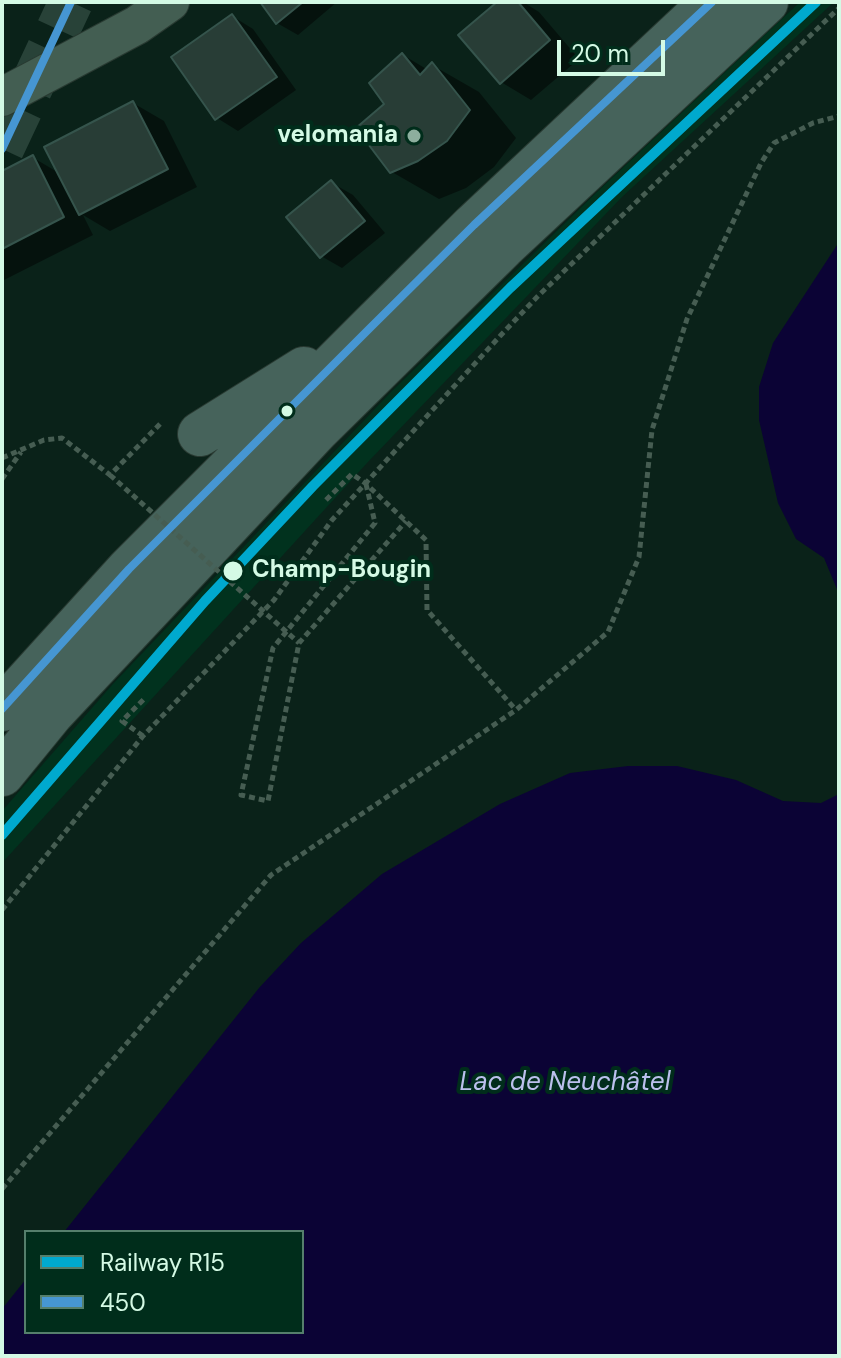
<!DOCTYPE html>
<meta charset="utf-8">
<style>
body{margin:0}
#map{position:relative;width:841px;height:1358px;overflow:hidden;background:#0a2219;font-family:"DM Sans",sans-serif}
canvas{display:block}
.frame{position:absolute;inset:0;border:4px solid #d4fae5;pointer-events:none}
.legend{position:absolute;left:24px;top:1230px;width:280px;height:104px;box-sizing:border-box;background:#002d1b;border:2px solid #557f6c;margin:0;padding:10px 14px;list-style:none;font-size:24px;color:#d4fae5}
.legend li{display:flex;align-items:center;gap:16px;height:40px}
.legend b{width:40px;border:2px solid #557f6c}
.scale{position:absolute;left:557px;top:40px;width:108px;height:36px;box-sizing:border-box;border:4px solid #d4fae5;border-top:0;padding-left:10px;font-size:24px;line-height:28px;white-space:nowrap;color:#d4fae5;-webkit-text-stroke:6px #002d1b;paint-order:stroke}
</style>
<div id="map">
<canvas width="841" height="1358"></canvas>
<div class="frame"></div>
<ul class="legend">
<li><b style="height:10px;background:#00a9ce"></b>Railway R15</li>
<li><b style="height:10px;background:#4696d2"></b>450</li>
</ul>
<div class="scale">20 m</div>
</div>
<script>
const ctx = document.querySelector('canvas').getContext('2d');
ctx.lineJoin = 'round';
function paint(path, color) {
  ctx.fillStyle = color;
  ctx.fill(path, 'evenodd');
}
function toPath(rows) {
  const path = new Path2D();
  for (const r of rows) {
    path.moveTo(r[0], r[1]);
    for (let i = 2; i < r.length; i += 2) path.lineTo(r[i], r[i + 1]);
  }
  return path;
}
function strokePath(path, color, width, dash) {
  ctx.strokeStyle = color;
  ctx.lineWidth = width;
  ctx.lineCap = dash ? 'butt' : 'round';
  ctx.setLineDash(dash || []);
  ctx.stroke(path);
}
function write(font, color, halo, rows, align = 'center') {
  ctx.font = font + ' "DM Sans",sans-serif';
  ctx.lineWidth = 8;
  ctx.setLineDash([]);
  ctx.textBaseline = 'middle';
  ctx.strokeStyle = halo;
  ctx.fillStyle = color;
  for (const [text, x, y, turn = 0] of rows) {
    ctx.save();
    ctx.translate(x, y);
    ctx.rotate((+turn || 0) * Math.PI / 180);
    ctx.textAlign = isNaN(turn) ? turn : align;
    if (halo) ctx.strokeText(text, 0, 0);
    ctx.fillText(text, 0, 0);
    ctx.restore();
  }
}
paint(toPath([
 [800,2,834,2,622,197,367,463,2,863,2,811,112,685,391,392,597,192]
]), '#01321e');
paint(toPath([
 [839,242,839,594,824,558,796,539,778,503,759,420,759,387,773,343],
 [628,766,677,766,736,780,783,801,821,803,839,794,839,1356,2,1356,2,1309,26,1279,26,1332,302,1332,302,1232,64,1232,259,988,301,943,382,874,500,804,570,773]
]), '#0b0335');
paint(toPath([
 [263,2,337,2,298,35,277,23],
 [500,2,523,2,539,12,579,59,531,100,501,82],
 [232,16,253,29,296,90,238,131,217,118],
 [403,55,428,70,432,65,479,92,516,138,494,167,466,188,439,199,392,172,387,105],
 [133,103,164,121,197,187,110,231,83,215,93,235,2,281,2,173,32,157,59,173],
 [332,183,353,195,385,233,342,268,321,256]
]), '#0007');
const building = toPath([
 [260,2,303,2,276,24,260,2],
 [497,2,518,2,550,40,500,84,458,35,497,2],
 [232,14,277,77,215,120,171,57,232,14],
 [402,53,420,75,432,62,470,110,447,141,418,161,390,173,356,128,384,104,369,83,402,53],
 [133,101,168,169,79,215,44,147,133,101],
 [33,155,64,217,2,249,2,171,33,155],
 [331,180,365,221,320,258,286,217,331,180]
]);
paint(building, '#283d36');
strokePath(building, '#35544c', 2);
strokePath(toPath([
 [2,149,71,2]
]), '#284238', 44, [44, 22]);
const minor = toPath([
 [2,97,137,25,170,2]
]);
const major = toPath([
 [200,434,304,369],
 [2,709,129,569,371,327,474,225,712,2],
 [2,774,51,714,318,429,503,247,766,2]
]);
strokePath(minor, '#293a32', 40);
strokePath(major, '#293a32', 46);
strokePath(toPath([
 [2,458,44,440,62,438,110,475,160,424],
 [2,479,21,452],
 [366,484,375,523,273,648,241,795,268,801,299,643,406,521],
 [326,500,352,474,365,483,426,540,427,610,516,710],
 [143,736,122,721,144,699],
 [2,910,143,736,274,600,332,520,501,335,538,296,839,8],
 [2,1189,271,875,516,710,608,632,639,557,652,430,687,319,761,163,774,143,813,123,839,116]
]), '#465d52', 5, [6, 4]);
strokePath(minor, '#435e52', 38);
strokePath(major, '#46635b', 44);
strokePath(toPath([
 [110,475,299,643]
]), '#465d52', 5, [6, 4]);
strokePath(toPath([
 [2,149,71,2],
 [2,709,129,569,371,327,474,225,712,2]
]), '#4696d2', 8);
strokePath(toPath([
 [2,835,205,601,313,486,510,288,816,2]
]), '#00a9ce', 10);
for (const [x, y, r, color] of [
 [414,136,8,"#8dae9e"],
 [287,411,7,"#d4fae5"],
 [233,571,11,"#d4fae5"]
]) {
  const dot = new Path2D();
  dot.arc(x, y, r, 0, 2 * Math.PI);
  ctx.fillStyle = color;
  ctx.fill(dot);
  strokePath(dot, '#002d1b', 3);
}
write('bold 24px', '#d4fae5', '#002d1b', [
 ["velomania",398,136]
], 'right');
write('bold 24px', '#d4fae5', '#002d1b', [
 ["Champ-Bougin",252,571]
], 'left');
write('italic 26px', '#bbc0ed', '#002d1b', [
 ["Lac de Neuchâtel",565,1083]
]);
</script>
